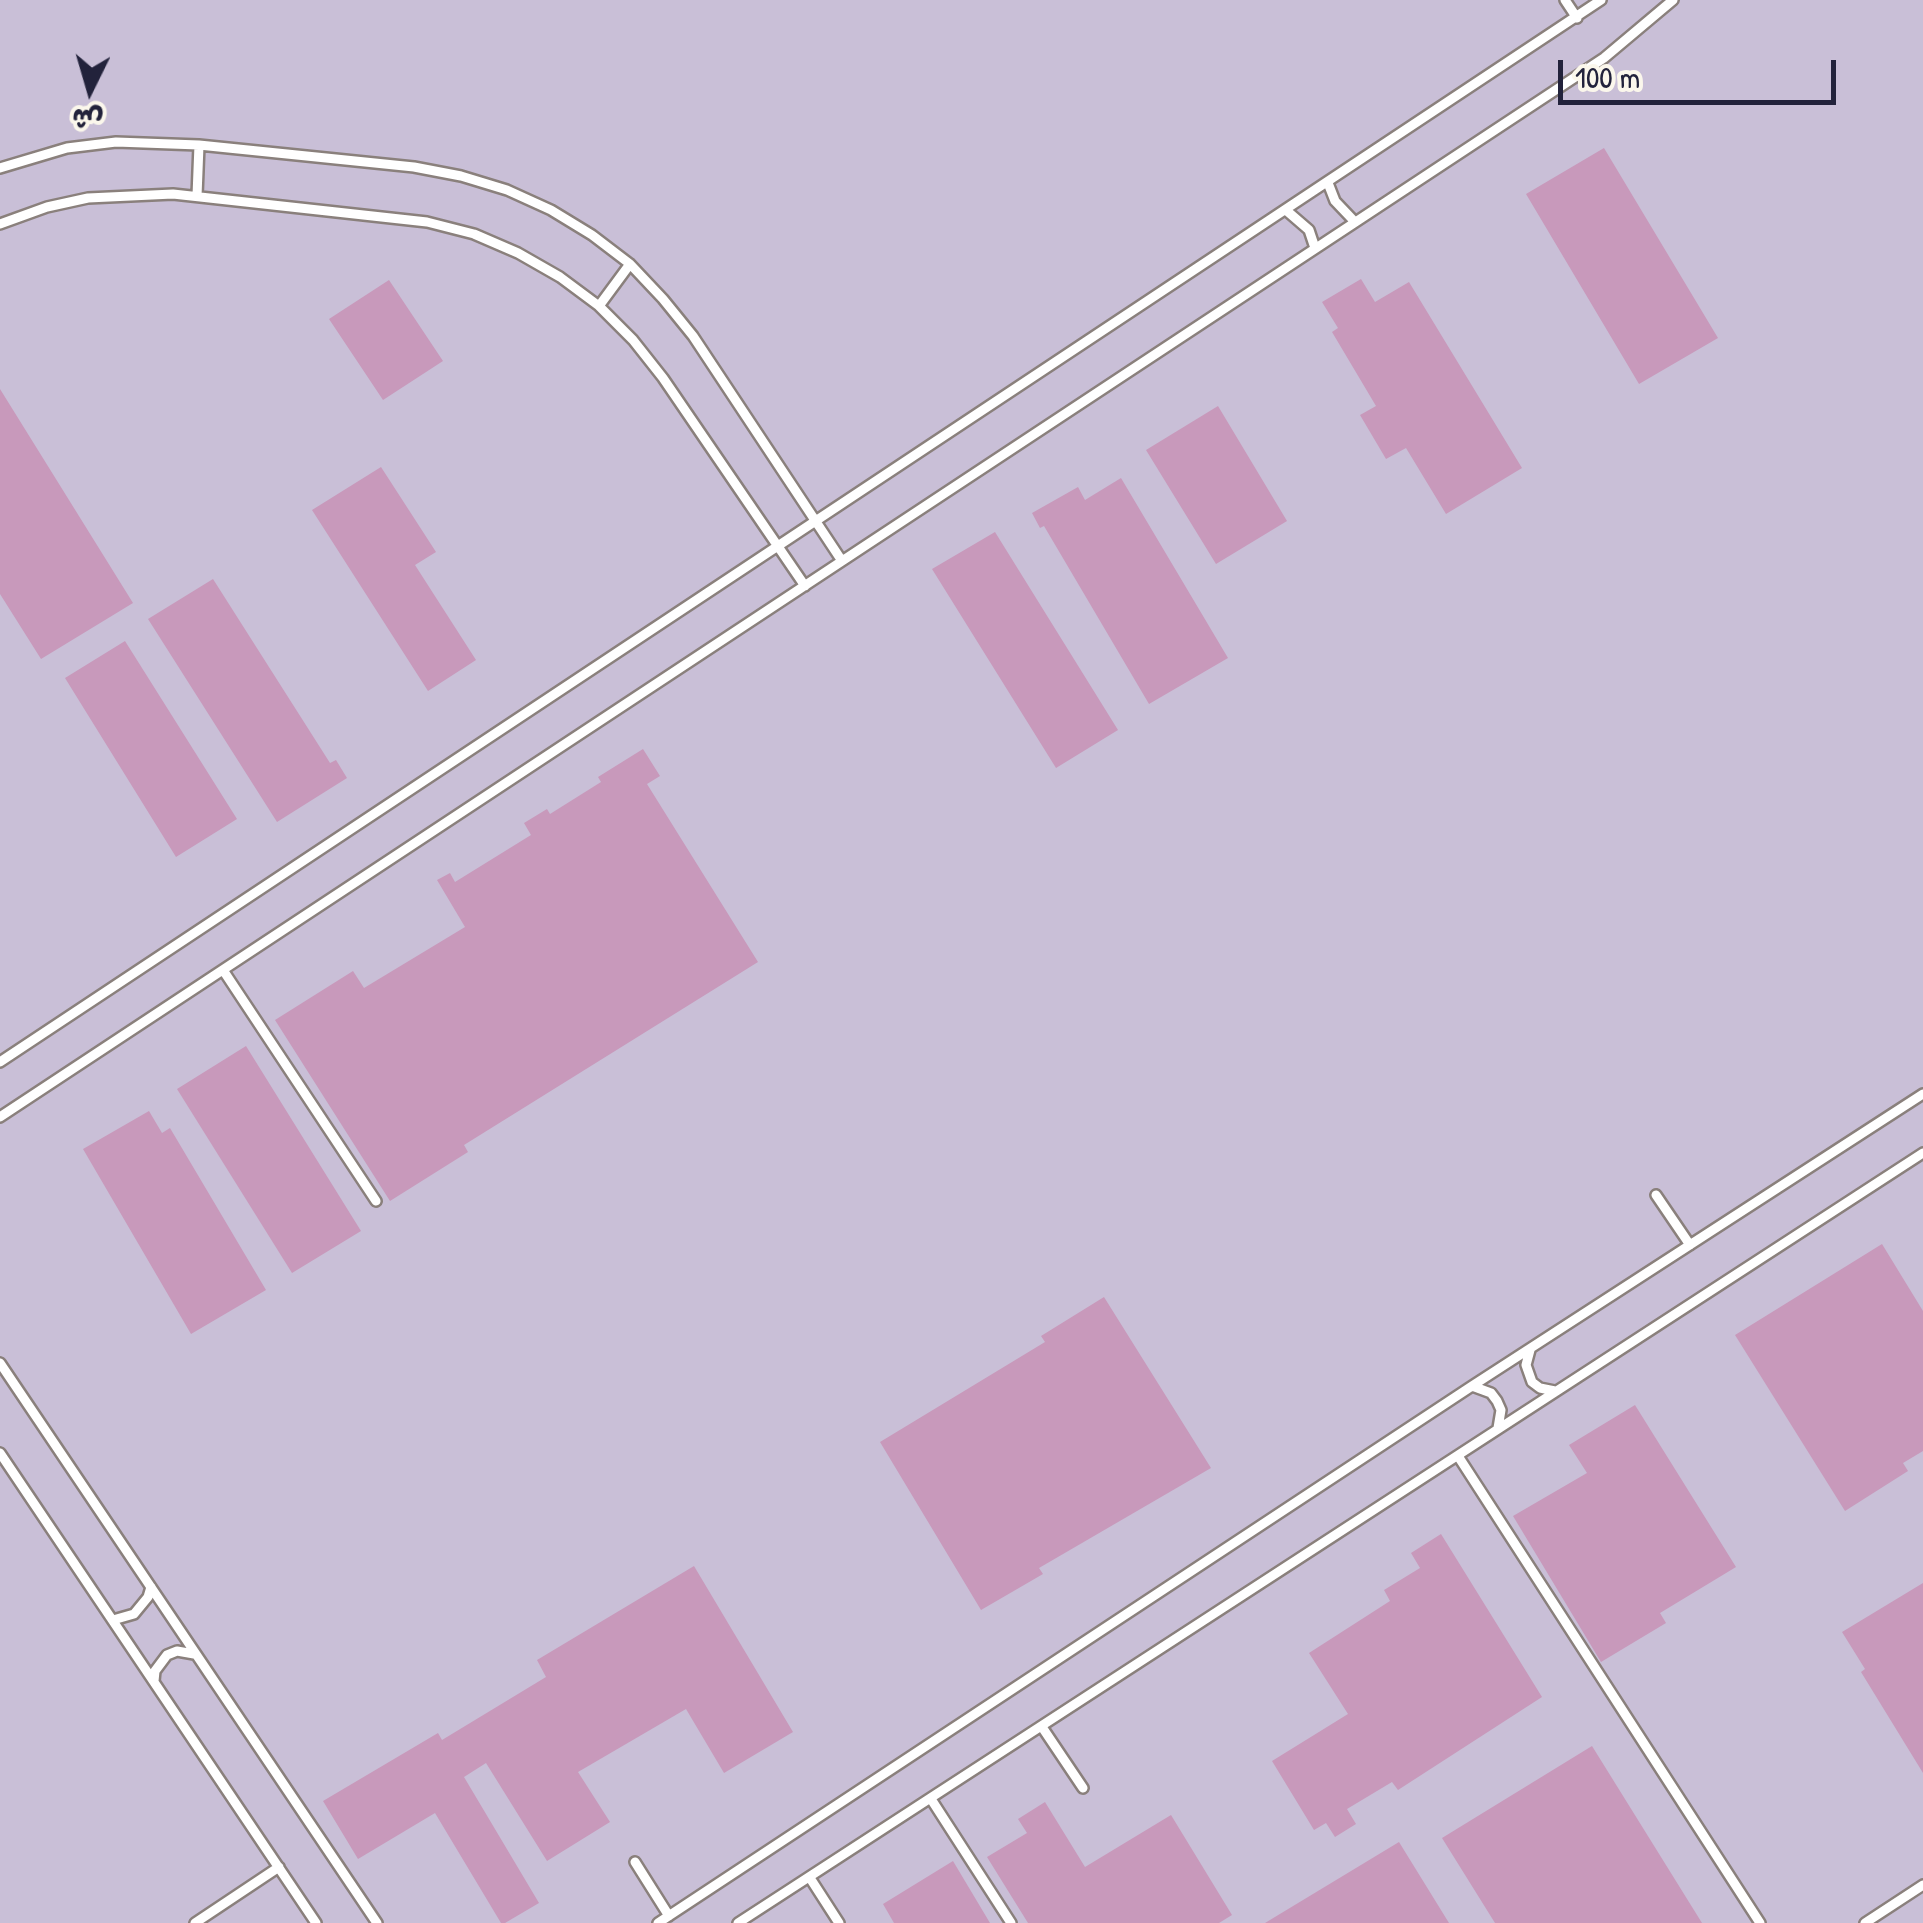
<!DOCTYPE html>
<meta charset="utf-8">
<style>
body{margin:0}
#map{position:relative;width:1923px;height:1923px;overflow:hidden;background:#f1ddbd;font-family:"Patrick Hand","Playpen Sans Arabic",sans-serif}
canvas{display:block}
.north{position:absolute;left:40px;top:40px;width:100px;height:100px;-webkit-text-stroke:8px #fbf7ec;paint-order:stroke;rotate:185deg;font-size:28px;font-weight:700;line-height:40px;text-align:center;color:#22223b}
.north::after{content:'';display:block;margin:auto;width:35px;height:45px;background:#22223b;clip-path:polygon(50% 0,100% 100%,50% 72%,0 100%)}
.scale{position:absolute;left:1558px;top:60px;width:278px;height:45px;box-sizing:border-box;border:5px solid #22223b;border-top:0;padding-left:12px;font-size:30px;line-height:35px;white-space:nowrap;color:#22223b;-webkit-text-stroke:8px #fbf7ec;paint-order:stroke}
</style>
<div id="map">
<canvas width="1923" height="1923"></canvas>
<div class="north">ش</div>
<div class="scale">100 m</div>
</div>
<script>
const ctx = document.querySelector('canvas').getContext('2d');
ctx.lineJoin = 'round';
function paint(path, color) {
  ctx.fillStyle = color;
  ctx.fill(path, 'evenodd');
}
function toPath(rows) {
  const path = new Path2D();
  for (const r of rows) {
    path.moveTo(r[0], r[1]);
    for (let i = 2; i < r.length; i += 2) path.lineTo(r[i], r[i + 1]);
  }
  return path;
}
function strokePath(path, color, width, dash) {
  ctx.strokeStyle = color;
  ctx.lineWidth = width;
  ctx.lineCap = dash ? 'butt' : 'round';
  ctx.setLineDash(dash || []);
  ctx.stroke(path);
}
paint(toPath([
 [0,0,1923,0,1923,1923,0,1923]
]), '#c9bfd7');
paint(toPath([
 [1604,148,1718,338,1639,384,1526,194],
 [1361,279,1375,302,1409,282,1522,468,1446,514,1406,448,1386,459,1360,415,1376,406,1332,332,1338,328,1322,302],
 [389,280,443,361,383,400,329,319],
 [0,389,133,603,41,659,0,594],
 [1218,406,1287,521,1216,564,1146,450],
 [381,467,436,552,415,565,476,660,428,691,312,510],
 [1121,478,1228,658,1149,704,1044,526,1040,528,1032,513,1078,487,1085,500],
 [995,532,1118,730,1056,768,932,569],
 [213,579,330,763,336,760,347,778,277,822,148,619],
 [125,641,237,819,176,857,65,678],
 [643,749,660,776,647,784,758,962,464,1145,468,1152,390,1201,275,1020,353,971,364,988,465,927,437,880,450,873,455,882,531,835,524,823,547,809,550,814,601,782,598,777],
 [246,1046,361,1231,292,1273,177,1089],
 [149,1111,162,1133,170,1128,266,1290,191,1334,83,1149],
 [1882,1244,1923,1311,1923,1451,1903,1463,1908,1471,1845,1511,1735,1335],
 [1104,1297,1211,1468,1039,1568,1043,1574,981,1610,880,1442,1045,1342,1041,1336],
 [1635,1405,1736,1567,1660,1613,1666,1623,1601,1662,1513,1516,1587,1473,1569,1445],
 [1441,1534,1542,1697,1398,1790,1392,1782,1347,1809,1356,1824,1335,1837,1326,1823,1314,1830,1272,1761,1348,1714,1309,1653,1390,1601,1384,1590,1420,1568,1411,1553],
 [694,1566,793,1732,724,1773,686,1709,578,1772,610,1822,547,1861,486,1763,464,1777,539,1903,505,1923,501,1923,435,1813,358,1859,323,1801,438,1733,442,1740,546,1677,537,1660],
 [1923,1583,1923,1773,1861,1672,1865,1669,1842,1632],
 [1592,1746,1702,1923,1495,1923,1442,1838],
 [1045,1802,1085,1867,1171,1815,1232,1915,1219,1923,1028,1923,987,1857,1027,1833,1018,1819],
 [1399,1842,1449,1923,1265,1923],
 [953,1861,990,1923,894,1923,883,1904]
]), '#c899bb');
const lane = toPath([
 [1565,0,1577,18],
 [0,168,67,148,116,142,199,145,414,167,461,176,507,190,551,210,592,235,630,264,663,299,693,336,842,561],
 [1328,183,1335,201,1355,222],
 [197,196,199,145],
 [1287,211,1309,230,1315,248],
 [0,224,47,207,88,198,173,194,427,222,474,234,518,253,560,277,599,306,633,340,663,378,805,586],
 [599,306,630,264],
 [223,970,376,1201],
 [0,1062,1601,0],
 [0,1117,1604,58,1673,0],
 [1656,1195,1690,1245],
 [1530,1350,1526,1365,1532,1382,1540,1388,1555,1391],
 [0,1363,377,1923],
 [1472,1386,1491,1393,1497,1401,1501,1410,1498,1428],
 [0,1453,316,1923],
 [1458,1456,1760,1923],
 [113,1620,134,1614,148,1597,151,1587],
 [154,1681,155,1671,167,1655,177,1651,194,1654],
 [1042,1727,1083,1788],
 [931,1799,1011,1923],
 [635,1862,669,1916],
 [810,1878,839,1923],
 [195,1923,279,1867],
 [658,1923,1472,1386,1923,1094],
 [738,1923,1923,1153],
 [1865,1923,1923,1885]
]);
strokePath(lane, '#8a807c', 14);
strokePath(lane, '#fff', 9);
</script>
